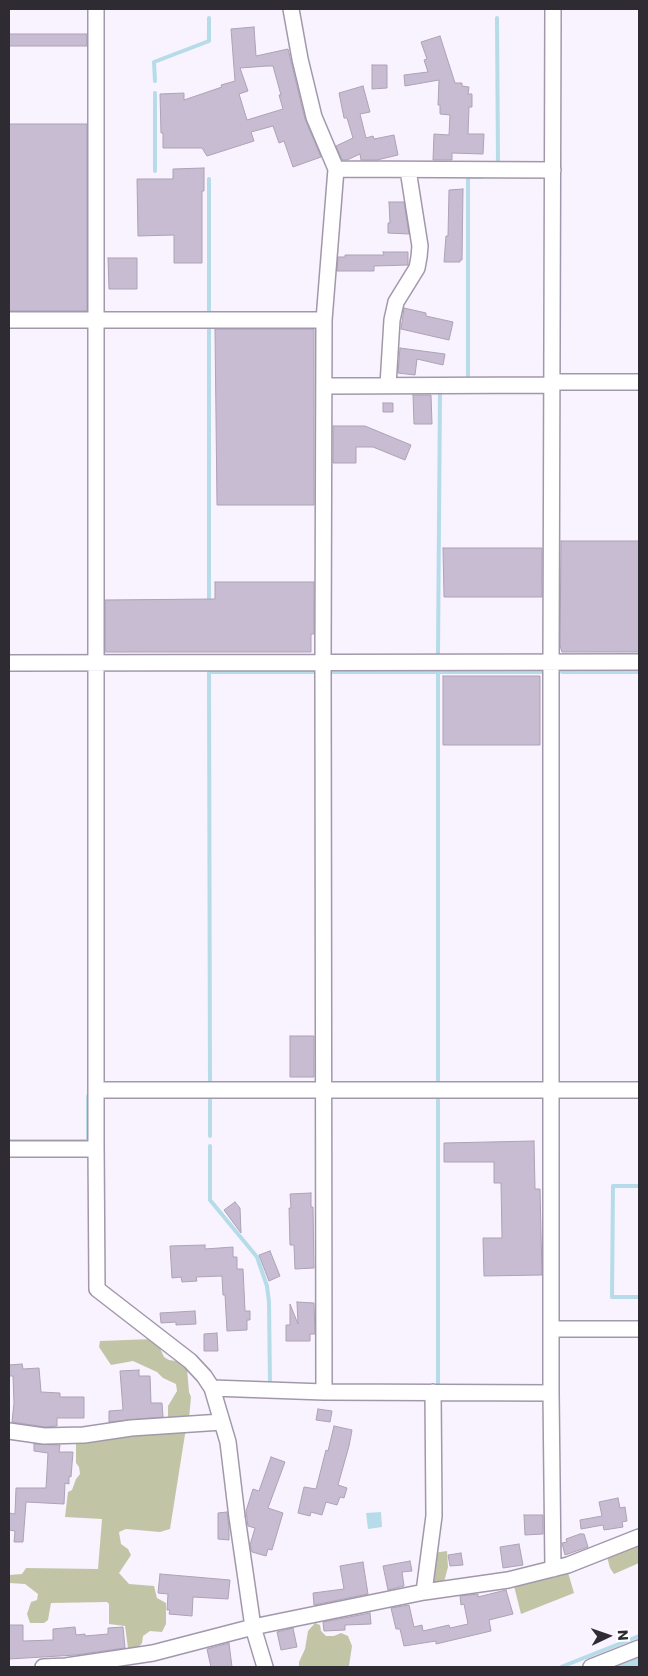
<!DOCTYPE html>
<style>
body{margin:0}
#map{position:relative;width:648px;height:1676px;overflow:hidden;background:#f9f2ff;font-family:Poppins,sans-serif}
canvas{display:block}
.frame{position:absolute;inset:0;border:10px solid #2f2b33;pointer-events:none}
.north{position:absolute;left:583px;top:1611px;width:50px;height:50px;-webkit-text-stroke:4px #fff;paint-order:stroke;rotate:87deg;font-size:14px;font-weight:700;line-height:20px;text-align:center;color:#2f2b33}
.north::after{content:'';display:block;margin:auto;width:18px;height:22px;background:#2f2b33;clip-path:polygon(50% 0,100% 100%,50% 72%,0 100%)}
</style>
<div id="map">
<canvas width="648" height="1676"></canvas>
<div class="frame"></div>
<div class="north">N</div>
</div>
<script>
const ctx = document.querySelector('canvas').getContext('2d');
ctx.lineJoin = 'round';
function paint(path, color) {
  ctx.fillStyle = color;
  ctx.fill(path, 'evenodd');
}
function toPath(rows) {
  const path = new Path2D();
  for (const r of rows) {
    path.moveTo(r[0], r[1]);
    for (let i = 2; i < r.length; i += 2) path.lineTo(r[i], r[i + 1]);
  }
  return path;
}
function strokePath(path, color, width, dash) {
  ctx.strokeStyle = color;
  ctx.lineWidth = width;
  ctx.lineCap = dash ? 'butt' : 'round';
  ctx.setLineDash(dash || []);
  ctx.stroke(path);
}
paint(toPath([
 [153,1339,159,1346,164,1357,169,1360,183,1362,187,1368,189,1392,191,1397,189,1419,168,1418,168,1406,177,1391,176,1384,163,1378,157,1372,133,1361,111,1365,99,1347,100,1341],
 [186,1428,170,1529,160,1532,126,1529,119,1532,121,1544,128,1549,131,1555,119,1573,129,1584,154,1586,157,1598,166,1603,166,1624,162,1632,150,1631,143,1636,142,1643,136,1650,128,1648,125,1626,109,1624,109,1604,107,1602,51,1603,48,1620,44,1623,30,1623,27,1614,31,1602,37,1600,38,1594,25,1584,9,1583,9,1575,22,1574,26,1568,98,1569,102,1519,65,1517,68,1492,72,1490,76,1479,80,1474,79,1467,76,1463,76,1439],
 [639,1540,639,1563,614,1574,610,1568,606,1553],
 [447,1551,448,1567,443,1586,431,1587,433,1553],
 [567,1569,574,1593,521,1614,513,1582,524,1584,528,1579],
 [315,1623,320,1625,321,1631,326,1636,334,1636,341,1633,348,1636,352,1646,349,1666,342,1667,299,1667,299,1662,305,1649,308,1631]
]), '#c2c5a5');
paint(toPath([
 [381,1512,382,1527,368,1529,366,1513],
 [639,1651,639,1666,636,1667,599,1667]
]), '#b6dce9');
strokePath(toPath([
 [497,18,498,162],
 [155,81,154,62,209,41,209,18],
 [155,93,155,171],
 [209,179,209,316],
 [209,325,209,603],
 [468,381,468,177,482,177],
 [438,653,440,391],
 [332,672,544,672],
 [562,672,639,672],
 [438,1082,438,672],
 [210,1083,209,672,315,672],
 [438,1094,438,1387],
 [210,1136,210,1094],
 [9,1141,88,1141,88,1096],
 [210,1146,210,1200,257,1257,267,1286,269,1302,270,1385],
 [639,1186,613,1186,612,1297,639,1297],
 [561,1667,639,1636]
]), '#b6dce9', 4);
const building = toPath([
 [254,27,256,56,288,49,305,119,321,157,293,167,284,141,279,143,273,126,251,132,254,141,207,156,202,148,163,148,163,133,161,133,160,94,184,93,184,100,222,87,221,85,235,81,231,29,254,27],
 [267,66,273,66,281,95,279,95,283,109,247,120,239,94,248,91,240,68,267,66],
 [9,34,87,34,87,46,9,46,9,34],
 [440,36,455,83,462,83,462,86,469,87,468,94,472,94,472,107,469,107,468,134,484,134,483,154,452,153,452,160,433,160,434,134,449,135,450,115,440,114,440,105,438,105,439,80,405,86,404,75,428,72,424,60,427,59,421,42,440,36],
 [372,65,387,65,387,88,372,89,372,65],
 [363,86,370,112,360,114,366,138,373,136,374,139,394,135,398,155,377,160,361,160,360,154,347,160,342,160,336,146,353,138,347,118,344,118,339,93,363,86],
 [9,124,87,124,87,311,9,311,9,124],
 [204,168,204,191,202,191,202,263,174,263,174,235,138,236,137,179,173,179,173,169,204,168],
 [463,189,462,260,460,260,460,262,444,262,446,236,448,236,449,190,463,189],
 [389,202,404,202,409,234,388,233,388,223,390,223,389,202],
 [383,252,408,252,408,265,374,266,374,271,337,271,338,257,345,257,345,255,384,255,383,252],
 [108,258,137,258,137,289,109,289,108,258],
 [404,308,426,313,426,316,453,322,449,340,401,329,404,308],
 [215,329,314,329,314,505,217,505,215,329],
 [400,348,445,354,443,365,417,359,415,375,398,373,400,348],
 [413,395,431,395,432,424,414,424,413,395],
 [383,403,393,403,393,412,383,412,383,403],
 [333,426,365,426,411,445,405,460,373,447,356,447,356,463,333,463,333,426],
 [561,541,639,541,639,652,562,652,560,646,561,541],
 [443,548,542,548,542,597,444,597,443,548],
 [215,582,314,582,314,634,311,634,311,652,105,652,105,600,215,599,215,582],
 [443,676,540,676,540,745,443,745,443,676],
 [290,1036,314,1036,314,1077,290,1077,290,1036],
 [534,1141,535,1189,540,1189,542,1275,484,1276,483,1238,502,1238,501,1183,494,1183,494,1162,444,1162,444,1143,534,1141],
 [311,1193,311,1207,313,1207,314,1268,295,1269,294,1245,290,1245,289,1208,291,1208,290,1194,311,1193],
 [235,1202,240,1208,241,1233,224,1210,235,1202],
 [205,1245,205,1249,233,1247,233,1257,237,1257,237,1269,243,1269,245,1311,250,1311,250,1320,247,1320,247,1330,227,1331,225,1295,223,1295,222,1276,196,1277,197,1281,182,1282,181,1277,172,1278,170,1246,205,1245],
 [270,1251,280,1276,269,1281,259,1255,270,1251],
 [297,1302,314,1303,315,1334,310,1334,310,1341,286,1341,286,1325,290,1325,290,1304,298,1324,297,1302],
 [195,1311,196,1324,176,1325,176,1322,161,1323,160,1313,195,1311],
 [217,1333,218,1351,204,1351,204,1334,217,1333],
 [22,1364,23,1369,39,1368,41,1392,60,1393,60,1397,84,1397,84,1418,57,1418,57,1426,45,1427,12,1422,14,1403,13,1376,9,1376,9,1365,22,1364],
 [139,1370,139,1376,150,1376,151,1403,162,1403,163,1417,109,1422,109,1411,123,1410,120,1371,139,1370],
 [318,1409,332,1411,330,1422,316,1420,318,1409],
 [334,1426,352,1430,349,1446,338,1485,347,1488,344,1498,340,1497,337,1505,326,1502,322,1515,311,1512,310,1516,298,1513,304,1487,316,1489,326,1450,328,1451,334,1426],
 [34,1444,60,1445,59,1452,73,1452,71,1477,69,1476,69,1484,65,1483,64,1504,26,1502,23,1542,14,1542,15,1531,9,1530,9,1513,15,1514,16,1488,46,1488,48,1453,34,1451,34,1444],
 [271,1457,285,1462,268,1508,283,1513,272,1550,268,1549,266,1556,252,1552,250,1545,255,1528,248,1526,246,1511,253,1489,259,1491,271,1457],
 [618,1498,620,1508,625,1507,627,1521,622,1522,623,1527,604,1530,603,1525,581,1529,580,1520,602,1516,599,1502,618,1498],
 [227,1512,229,1527,229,1540,218,1539,218,1513,227,1512],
 [524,1515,543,1515,543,1534,525,1535,524,1515],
 [580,1534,584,1534,588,1547,565,1555,562,1543,567,1542,566,1539,580,1534],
 [519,1544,523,1565,503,1568,500,1547,519,1544],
 [461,1553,463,1565,450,1566,448,1555,461,1553],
 [410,1561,412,1571,402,1572,404,1586,388,1590,383,1566,410,1561],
 [363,1562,368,1594,314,1605,313,1593,344,1589,340,1566,363,1562],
 [160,1574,230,1580,228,1599,193,1597,192,1616,169,1614,170,1610,167,1610,168,1594,158,1593,160,1574],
 [506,1590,513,1614,489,1620,491,1631,436,1644,436,1641,404,1646,400,1629,396,1629,391,1608,409,1605,414,1627,422,1625,423,1631,449,1625,450,1628,468,1624,464,1604,461,1605,460,1596,478,1594,478,1597,506,1590],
 [370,1613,371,1624,345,1625,345,1630,324,1631,323,1622,370,1613],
 [9,1625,23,1625,23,1641,53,1640,53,1629,75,1627,76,1635,85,1634,85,1636,108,1634,108,1628,123,1627,125,1648,76,1655,9,1659,9,1625],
 [293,1628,297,1647,281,1650,277,1632,293,1628],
 [229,1643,232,1667,211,1667,207,1649,229,1643]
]);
paint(building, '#c7bcd1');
strokePath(building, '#ada2b6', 1);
const minor = toPath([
 [96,9,96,1143,97,1289,190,1361,204,1376,212,1388,228,1442,237,1517,253,1627,265,1667],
 [291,9,300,59,314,117,336,169,324,320,323,662,324,1392],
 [336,169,553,170],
 [9,320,324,320],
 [552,382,639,382],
 [388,385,392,320,396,302,417,268,419,257,420,246,408,170],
 [325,386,552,385],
 [9,663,639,662],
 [96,1090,639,1090],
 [9,1149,96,1149],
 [552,1329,639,1329],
 [212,1388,324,1392,551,1393],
 [9,1431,44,1436,84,1435,131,1428,222,1422],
 [553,1569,551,1393,551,662,553,9],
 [424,1592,434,1516,433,1392],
 [43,1667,66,1666,153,1653,253,1627,424,1592,508,1580,568,1565,639,1537],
 [591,1667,639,1648]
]);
strokePath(minor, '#a298ab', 18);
strokePath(minor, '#fff', 15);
</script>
